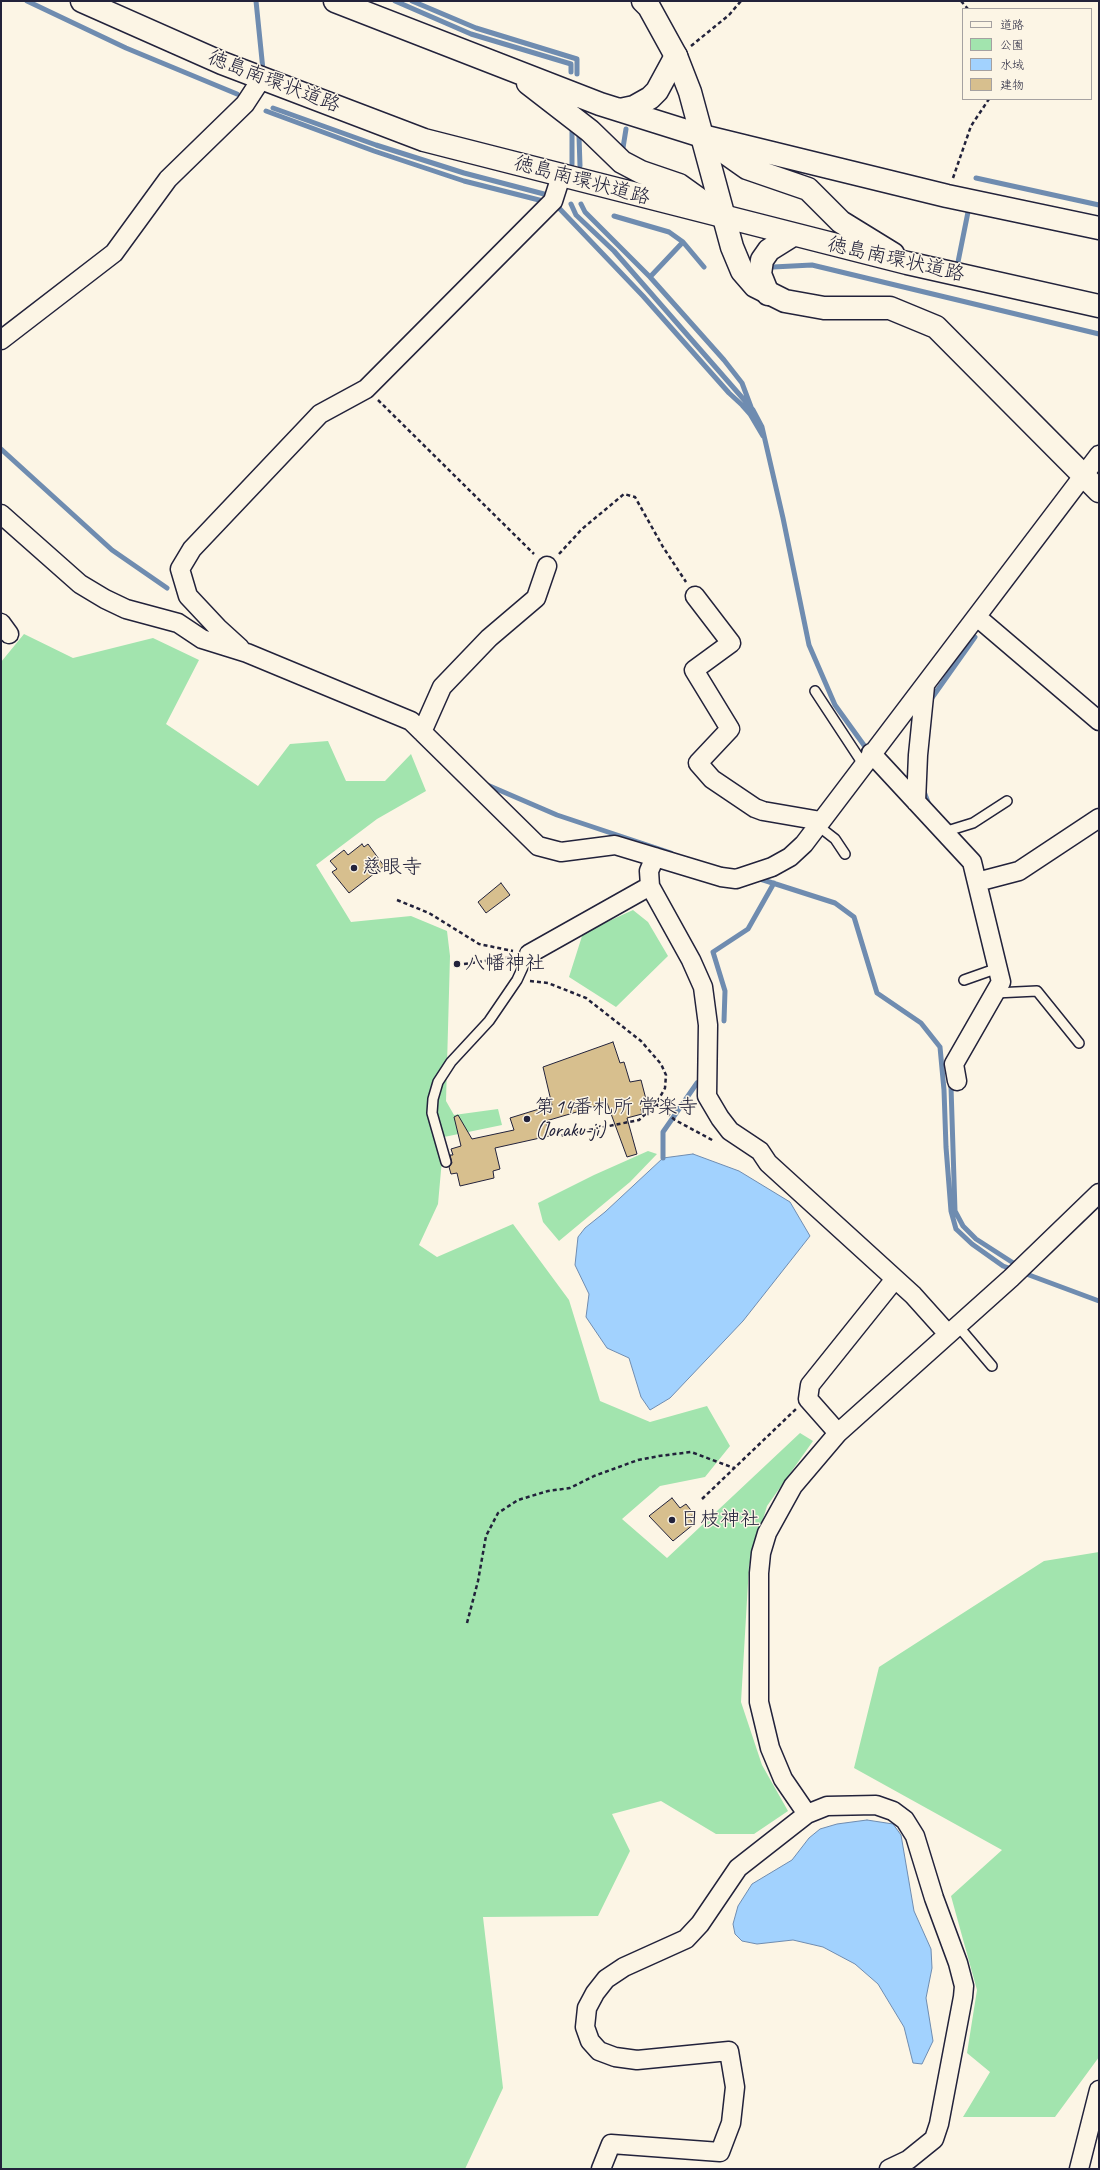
<!DOCTYPE html>
<meta charset="utf-8">
<style>
body{margin:0}
#map{position:relative;width:1100px;height:2170px;overflow:hidden;background:#fcf5e5;font-family:Caveat,"Klee One",sans-serif}
canvas{display:block}
.frame{position:absolute;inset:0;border:2px solid #22223b;pointer-events:none}
.legend{position:absolute;left:962px;top:8px;width:130px;height:92px;box-sizing:border-box;background:#fcf5e5;border:1px solid #a5a1a1;margin:0;padding:5px 7px;list-style:none;font-size:12px;color:#22223b}
.legend li{display:flex;align-items:center;gap:8px;height:20px}
.legend b{width:20px;border:1px solid #a5a1a1}
</style>
<div id="map">
<canvas width="1100" height="2170"></canvas>
<div class="frame"></div>
<ul class="legend">
<li><b style="height:5px;background:#fcf5e5"></b>道路</li>
<li><b style="height:11px;background:#a2e4ae"></b>公園</li>
<li><b style="height:11px;background:#a2d2fe"></b>水域</li>
<li><b style="height:11px;background:#d7bf8e"></b>建物</li>
</ul>
</div>
<script>
const ctx = document.querySelector('canvas').getContext('2d');
ctx.lineJoin = 'round';
function paint(path, color) {
  ctx.fillStyle = color;
  ctx.fill(path, 'evenodd');
}
function toPath(rows) {
  const path = new Path2D();
  for (const r of rows) {
    path.moveTo(r[0], r[1]);
    for (let i = 2; i < r.length; i += 2) path.lineTo(r[i], r[i + 1]);
  }
  return path;
}
function strokePath(path, color, width, dash) {
  ctx.strokeStyle = color;
  ctx.lineWidth = width;
  ctx.lineCap = dash ? 'butt' : 'round';
  ctx.setLineDash(dash || []);
  ctx.stroke(path);
}
function write(font, color, halo, rows, align = 'center') {
  ctx.font = font + ' Caveat,"Klee One",sans-serif';
  ctx.lineWidth = 3;
  ctx.setLineDash([]);
  ctx.textBaseline = 'middle';
  ctx.strokeStyle = halo;
  ctx.fillStyle = color;
  for (const [text, x, y, turn = 0] of rows) {
    ctx.save();
    ctx.translate(x, y);
    ctx.rotate((+turn || 0) * Math.PI / 180);
    ctx.textAlign = isNaN(turn) ? turn : align;
    if (halo) ctx.strokeText(text, 0, 0);
    ctx.fillText(text, 0, 0);
    ctx.restore();
  }
}
paint(toPath([
 [24,634,73,658,153,638,199,660,166,724,258,786,290,744,328,741,346,781,385,781,411,754,426,791,377,819,316,865,351,922,411,916,447,931,450,956,446,1101,454,1115,498,1109,502,1125,444,1137,438,1204,419,1245,437,1257,513,1224,569,1300,600,1401,650,1422,707,1406,730,1446,705,1477,660,1486,622,1519,667,1558,800,1433,813,1441,767,1506,749,1566,741,1702,762,1765,788,1811,754,1834,716,1834,661,1801,612,1814,630,1851,598,1916,483,1917,503,2088,465,2169,1,2169,1,662],
 [633,910,648,922,668,956,616,1007,569,977,583,933],
 [648,1151,657,1154,630,1182,559,1241,543,1222,538,1203,594,1175],
 [1099,1552,1099,2057,1055,2117,963,2117,990,2072,967,2053,977,1990,951,1896,1002,1850,854,1768,879,1667,1044,1561]
]), '#a2e4ae');
const water = toPath([
 [693,1154,739,1171,790,1202,810,1236,743,1321,670,1398,650,1410,641,1397,629,1358,607,1348,586,1317,589,1294,575,1265,578,1237,585,1228,605,1212,663,1158,693,1154],
 [867,1820,893,1824,901,1835,914,1911,931,1949,932,1968,926,1998,933,2041,922,2064,913,2063,904,2027,878,1984,855,1964,823,1947,793,1940,757,1944,742,1941,735,1934,733,1924,738,1906,752,1884,792,1860,809,1838,820,1829,837,1824,867,1820]
]);
paint(water, '#a2d2fe');
strokePath(water, '#6f8cb0', 1);
strokePath(toPath([
 [27,1,126,48,237,94],
 [256,1,263,70],
 [395,1,471,34,571,64,571,72],
 [412,1,476,28,577,59,577,74],
 [273,108,376,145,464,173,544,194],
 [266,111,374,151,464,181,543,201],
 [579,136,580,166],
 [622,154,626,129],
 [572,164,572,132],
 [976,178,1099,205],
 [571,204,576,215,614,251,753,410,762,427,783,518,809,645,835,705,866,748],
 [581,204,585,212,650,277,724,360,742,383,751,407],
 [558,207,643,296,729,393,742,405,750,414,763,436],
 [614,216,669,232,683,242,704,267],
 [958,262,968,212],
 [773,267,812,265,1099,334],
 [650,277,683,242],
 [1,449,112,550,167,588],
 [929,702,975,637],
 [485,784,557,815,671,853],
 [923,789,929,805],
 [757,878,835,903,854,917,877,993,921,1023,940,1047,944,1090,946,1147,951,1211,956,1229,972,1244,1003,1266,1014,1270],
 [724,1021,725,991,713,952,748,929,774,883],
 [951,1087,955,1211,963,1226,976,1239,1018,1266],
 [663,1158,663,1132,697,1083],
 [1021,1272,1099,1301]
]), '#6f8cb0', 5);
const building = toPath([
 [362,844,364,847,368,844,384,866,349,893,332,872,337,869,330,861,344,850,348,855,362,844],
 [501,883,510,895,486,913,478,902,501,883],
 [613,1042,620,1063,624,1062,630,1082,641,1080,648,1107,641,1109,642,1114,627,1118,637,1154,627,1157,607,1103,546,1121,549,1136,495,1148,500,1169,493,1171,494,1178,460,1186,457,1173,451,1174,449,1167,452,1163,450,1155,453,1155,451,1149,461,1146,454,1117,458,1115,472,1139,514,1130,510,1118,552,1105,543,1067,613,1042],
 [672,1498,680,1508,686,1504,694,1514,689,1518,694,1524,673,1541,649,1516,672,1498]
]);
paint(building, '#d7bf8e');
strokePath(building, '#22223b', 1);
const service = toPath([
 [815,691,863,764],
 [817,825,835,839,845,854],
 [944,832,973,823,1007,801],
 [964,980,998,968],
 [995,993,1037,991,1079,1043],
 [446,1162,432,1113,433,1099,438,1082,451,1062,489,1021,517,980,529,954],
 [958,1326,992,1366]
]);
const minor = toPath([
 [1,340,114,253,168,179,245,104,262,78],
 [1,514,80,584,105,599,126,609,178,623,202,639,247,653,411,721,538,846,561,852,615,845,721,877,736,879,772,867,790,857,804,844,1099,455],
 [695,596,731,643,694,670,730,729,698,763,712,779,755,808,763,811,821,821],
 [977,617,1099,721],
 [1,623,9,634],
 [240,648,218,628,188,596,180,569,192,549,320,414,366,389,553,201,561,176],
 [422,732,442,687,489,638,536,598,547,566],
 [871,753,972,862,1001,982,954,1064,957,1081],
 [916,802,918,755,925,686],
 [655,857,649,871,650,886,691,960,703,987,708,1025,707,1096,720,1118,730,1131,760,1151,768,1163,913,1295,948,1334],
 [977,882,1019,871,1099,818],
 [529,954,650,886],
 [838,1433,808,1399,810,1385,895,1279],
 [807,1814,783,1779,770,1748,759,1702,759,1573,761,1553,767,1533,793,1486,838,1433,1011,1278,1099,1193],
 [601,2169,611,2144,720,2152,731,2123,735,2087,729,2051,637,2060,615,2057,599,2051,590,2041,585,2027,587,2008,595,1993,606,1979,624,1967,686,1939,700,1924,738,1868,807,1814,827,1806,876,1805,893,1811,905,1820,915,1836,934,1898,958,1963,964,1986,963,1997,939,2124,934,2139,908,2160,889,2169],
 [1079,2169,1099,2090]
]);
const tertiary = toPath([
 [643,1,649,7,676,56,690,92,732,247,742,271,755,286,785,301,824,308,890,308,936,327,1099,491]
]);
const trunk = toPath([
 [82,1,222,63,424,140,907,263,1099,306],
 [335,1,600,104,702,136,947,196,1099,228],
 [528,83,590,131,622,162,641,172,679,185,714,210],
 [620,110,634,107,650,98,657,91,676,56],
 [710,142,747,168,808,189,841,222,893,254],
 [768,294,760,274,762,260,769,250,793,235]
]);
strokePath(service, '#22223b', 12);
strokePath(minor, '#22223b', 21);
strokePath(tertiary, '#22223b', 25);
strokePath(trunk, '#22223b', 25);
strokePath(toPath([
 [961,1,968,9],
 [691,46,729,15,741,1],
 [953,178,971,126,989,99],
 [378,400,534,554],
 [559,554,582,529,624,494,635,497,663,547,686,582],
 [397,900,429,913,479,944,513,951],
 [464,964,513,957],
 [530,981,548,983,586,998,641,1041,661,1064,666,1075,665,1088,656,1104,639,1120,559,1136],
 [656,1104,675,1120,714,1141],
 [702,1499,796,1409],
 [467,1623,478,1581,486,1536,498,1513,518,1500,548,1491,570,1488,594,1476,638,1460,659,1456,691,1452,734,1468]
]), '#22223b', 2.5, [4, 3]);
strokePath(service, '#fcf5e5', 9);
strokePath(minor, '#fcf5e5', 18);
strokePath(tertiary, '#fcf5e5', 22);
strokePath(trunk, '#fcf5e5', 22);
for (const [x, y, r, color] of [
 [354,868,4,"#22223b"],
 [457,964,4,"#22223b"],
 [527,1119,4,"#22223b"],
 [672,1520,4,"#22223b"]
]) {
  const dot = new Path2D();
  dot.arc(x, y, r, 0, 2 * Math.PI);
  ctx.fillStyle = color;
  ctx.fill(dot);
  strokePath(dot, '#fcf5e5', 1.5);
}
write('20px', '#22223b', '#fcf5e5', [
 ["徳島南環状道路",274,82,21],
 ["徳島南環状道路",582,181,15],
 ["徳島南環状道路",896,260,13]
]);
write('20px', '#22223b', '#fcf5e5', [
 ["慈眼寺",362,868],
 ["八幡神社",465,964],
 ["第14番札所 常楽寺",535,1108],
 ["(Joraku-ji)",535,1131],
 ["日枝神社",680,1520]
], 'left');
</script>
